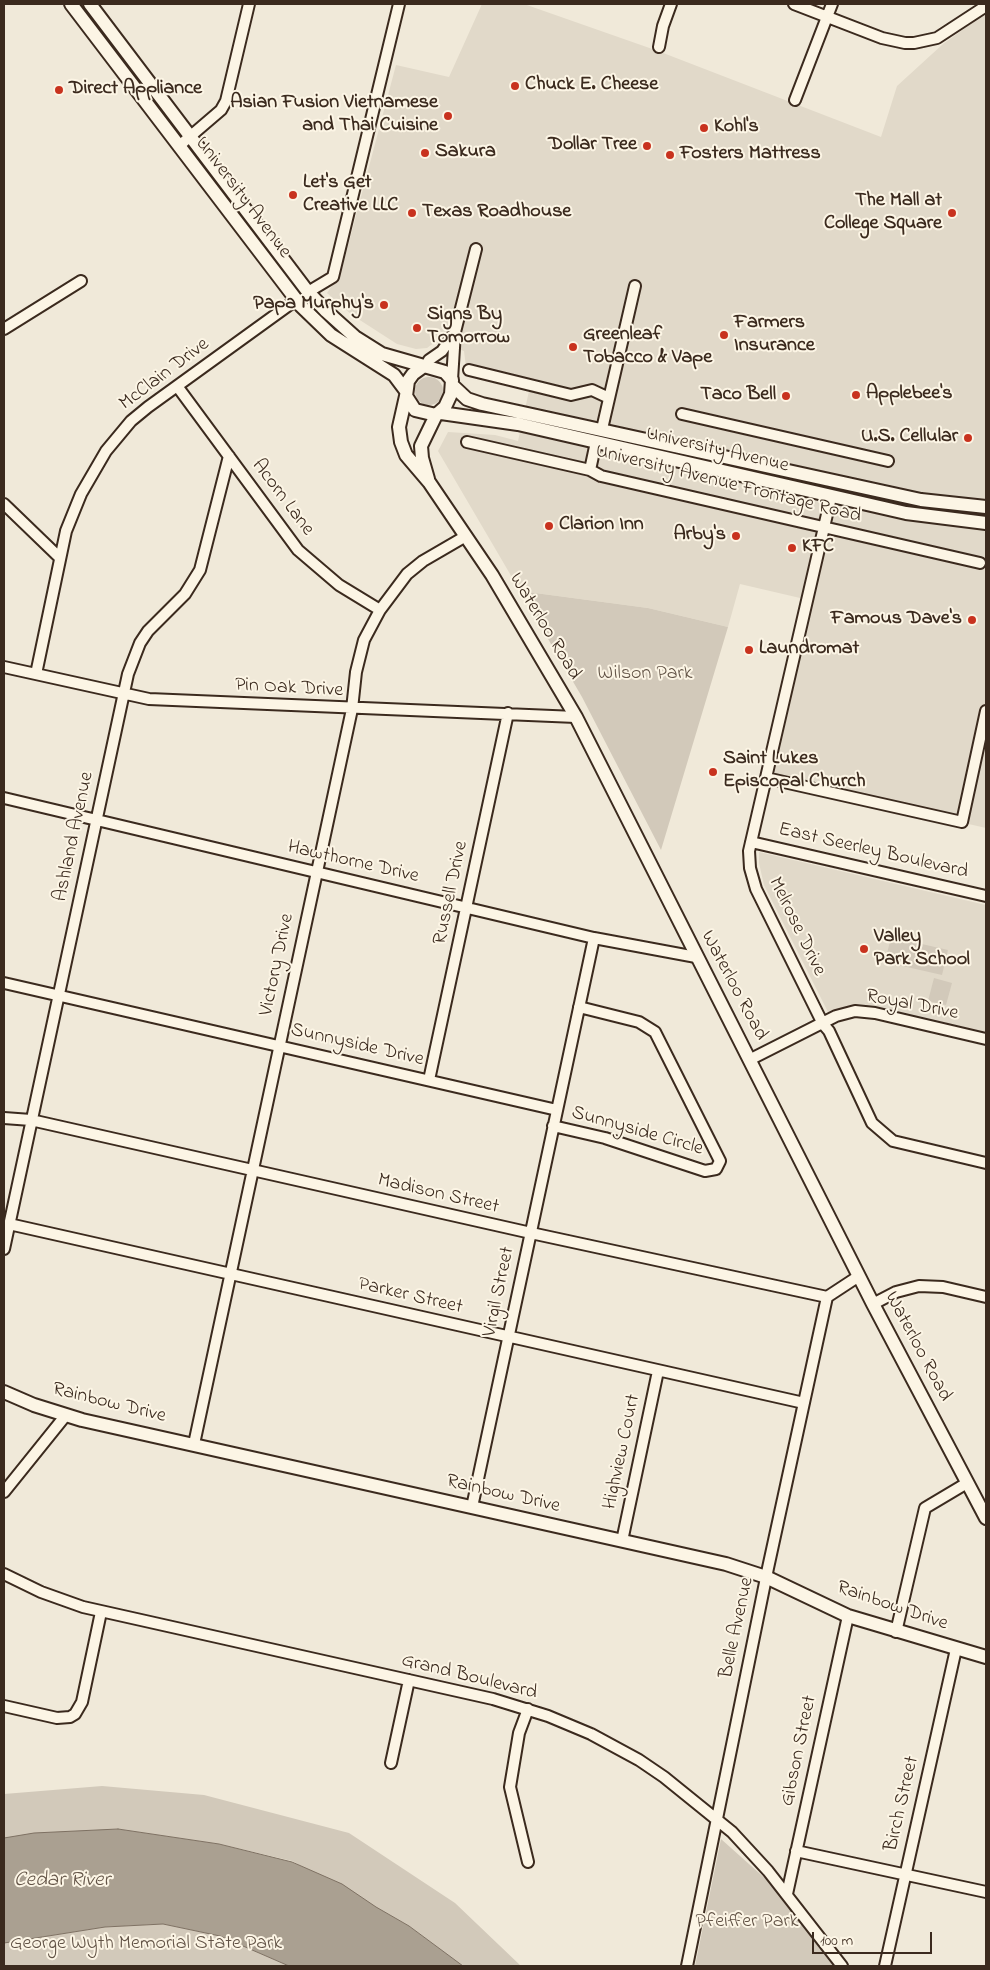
<!DOCTYPE html>
<style>
body{margin:0}
#map{position:relative;width:990px;height:1970px;overflow:hidden;background:#f0e9d9;font-family:"Indie Flower",sans-serif}
canvas{display:block}
.frame{position:absolute;inset:0;border:5px solid #3b2a1e;pointer-events:none}
.scale{position:absolute;left:812px;top:1932px;width:120px;height:22px;box-sizing:border-box;border:2px solid #3b2a1e;border-top:0;padding-left:6px;font-size:15px;line-height:18px;white-space:nowrap;color:#3b2a1e;-webkit-text-stroke:4px #fcf5e5;paint-order:stroke}
</style>
<div id="map">
<canvas width="990" height="1970"></canvas>
<div class="frame"></div>
<div class="scale">100 m</div>
</div>
<script>
const ctx = document.querySelector('canvas').getContext('2d');
ctx.lineJoin = 'round';
function paint(path, color) {
  ctx.fillStyle = color;
  ctx.fill(path, 'evenodd');
}
function toPath(rows) {
  const path = new Path2D();
  for (const r of rows) {
    if (r.length === 3) {
      path.moveTo(r[0] + r[2], r[1]);
      path.arc(r[0], r[1], r[2], 0, 2 * Math.PI);
      continue;
    }
    path.moveTo(r[0], r[1]);
    for (let i = 2; i < r.length; i += 2) path.lineTo(r[i], r[i + 1]);
  }
  return path;
}
function strokePath(path, color, width, dash) {
  ctx.strokeStyle = color;
  ctx.lineWidth = width;
  ctx.lineCap = dash ? 'butt' : 'round';
  ctx.setLineDash(dash || []);
  ctx.stroke(path);
}
function write(font, color, halo, rows, align = 'center') {
  ctx.font = font + ' "Indie Flower",sans-serif';
  ctx.lineWidth = 4;
  ctx.setLineDash([]);
  ctx.textBaseline = 'middle';
  ctx.strokeStyle = halo;
  ctx.fillStyle = color;
  for (const [text, x, y, turn = 0] of rows) {
    ctx.save();
    ctx.translate(x, y);
    ctx.rotate((+turn || 0) * Math.PI / 180);
    ctx.textAlign = isNaN(turn) ? turn : align;
    if (halo) ctx.strokeText(text, 0, 0);
    ctx.fillText(text, 0, 0);
    ctx.restore();
  }
}
paint(toPath([
 [482,4,524,4,658,51,881,137,897,86,943,44,986,13,986,828,773,779,813,601,740,584,728,627,648,608,520,591,438,451,448,432,495,435,518,441,529,391,467,375,464,351,435,342,427,348,416,349,397,344,352,315,327,293,341,272,396,65,449,77],
 [759,852,986,905,986,1032,870,1006,828,1012,764,885,759,863]
]), '#e1d9c9');
paint(toPath([
 [429,391,14],
 [520,591,648,608,728,627,661,850,582,697],
 [891,937,948,950,942,975,885,962],
 [934,978,952,983,946,1005,928,1001],
 [102,1786,204,1795,349,1833,455,1903,521,1966,462,1966,409,1926,292,1861,219,1844,118,1829,4,1847,4,1794],
 [721,1839,768,1881,833,1966,695,1966],
 [163,1924,220,1936,289,1966,4,1966,4,1943,105,1927]
]), '#d2c9ba');
const water = toPath([
 [118,1829,219,1844,292,1862,342,1884,376,1907,409,1926,463,1966,289,1966,220,1936,163,1924,105,1927,4,1943,4,1838,34,1833,118,1829]
]);
paint(water, '#aaa091');
strokePath(water, '#7e7163', 1);
const minor = toPath([
 [794,4,882,38,905,43,914,43,937,38,986,6],
 [659,47,663,26,671,4],
 [795,100,832,4],
 [179,146,221,110,226,101,249,4],
 [308,292,333,277,399,4],
 [4,329,81,281],
 [426,366,429,360,442,351,455,332],
 [469,370,571,395,592,390,609,398],
 [452,380,455,332,476,249],
 [177,386,298,550,339,585,380,610],
 [682,414,888,461],
 [602,429,635,286],
 [467,442,590,470,601,476,980,563],
 [590,470,596,442],
 [831,497,749,851,750,868,756,889,823,1024,829,1031,872,1123,893,1141,986,1163],
 [4,504,60,558],
 [4,667,149,699,576,717],
 [36,674,66,531,81,494,106,451,131,421,148,407,296,300],
 [766,778,962,822,986,711],
 [4,798,594,938,696,957],
 [751,842,986,896],
 [4,983,557,1110],
 [751,1059,836,1016,855,1011,875,1013,986,1039],
 [429,1080,508,713],
 [4,1118,31,1120,531,1233,827,1297,859,1276],
 [553,1126,605,1138,705,1171,716,1169,720,1161,655,1032,639,1022,579,1007],
 [9,1224,804,1403],
 [4,1249,128,674,140,643,148,631,185,594,200,570,229,456],
 [873,1304,896,1292,919,1286,943,1287,986,1297],
 [194,1444,352,709,356,672,364,640,380,610,407,574,423,561,466,536],
 [4,1492,66,1415],
 [472,1507,594,938],
 [622,1541,658,1371],
 [4,1574,41,1592,83,1607,493,1699,548,1716,591,1734,639,1760,664,1777,732,1832,768,1871,842,1966],
 [896,1632,925,1508,967,1483],
 [4,1706,57,1718,70,1717,75,1714,82,1702,101,1612],
 [391,1763,409,1680],
 [796,1851,986,1892],
 [528,1862,510,1787,519,1733,528,1709],
 [787,1894,848,1616],
 [687,1966,768,1568,827,1297],
 [885,1966,956,1649]
]);
const major = toPath([
 [71,4,301,306,331,335,394,375,406,391],
 [90,4,308,292,326,311,355,337,382,354,445,372,452,380,451,394,445,407,436,415,415,410,406,396,408,381,413,374,424,366],
 [452,385,467,399,482,404,921,500,986,507],
 [406,396,399,427,401,442,406,455,429,482,492,575,576,717,873,1304,986,1518],
 [441,413,518,424,906,513,986,523],
 [428,479,422,458,421,446,436,415],
 [4,1392,34,1405,82,1420,726,1564,766,1577,848,1616,986,1657]
]);
strokePath(minor, '#3b2a1e', 14);
strokePath(major, '#3b2a1e', 16);
strokePath(minor, '#fcf5e5', 10);
strokePath(major, '#fcf5e5', 12);
for (const [x, y, r, color] of [
 [515,86,5,"#c8321e"],
 [59,90,5,"#c8321e"],
 [448,116,5,"#c8321e"],
 [704,128,5,"#c8321e"],
 [647,146,5,"#c8321e"],
 [425,153,5,"#c8321e"],
 [670,155,5,"#c8321e"],
 [293,195,5,"#c8321e"],
 [412,213,5,"#c8321e"],
 [952,213,5,"#c8321e"],
 [384,305,5,"#c8321e"],
 [417,328,5,"#c8321e"],
 [724,335,5,"#c8321e"],
 [573,347,5,"#c8321e"],
 [856,395,5,"#c8321e"],
 [786,396,5,"#c8321e"],
 [968,438,5,"#c8321e"],
 [549,526,5,"#c8321e"],
 [736,536,5,"#c8321e"],
 [792,548,5,"#c8321e"],
 [972,620,5,"#c8321e"],
 [749,650,5,"#c8321e"],
 [713,772,5,"#c8321e"],
 [864,949,5,"#c8321e"]
]) {
  const dot = new Path2D();
  dot.arc(x, y, r, 0, 2 * Math.PI);
  ctx.fillStyle = color;
  ctx.fill(dot);
  strokePath(dot, '#fcf5e5', 2);
}
write('bold 20px', '#3b2a1e', '#fcf5e5', [
 ["Chuck E. Cheese",525,86],
 ["Direct Appliance",69,90],
 ["Asian Fusion Vietnamese",438,104,"right"],
 ["and Thai Cuisine",438,127,"right"],
 ["Kohl's",714,128],
 ["Dollar Tree",637,146,"right"],
 ["Sakura",435,153],
 ["Fosters Mattress",680,155],
 ["Let's Get",303,184],
 ["Creative LLC",303,207],
 ["The Mall at",942,202,"right"],
 ["College Square",942,225,"right"],
 ["Texas Roadhouse",422,213],
 ["Papa Murphy's",374,305,"right"],
 ["Signs By",427,316],
 ["Tomorrow",427,339],
 ["Farmers",734,324],
 ["Insurance",734,347],
 ["Greenleaf",583,336],
 ["Tobacco & Vape",583,359],
 ["Applebee's",866,395],
 ["Taco Bell",776,396,"right"],
 ["U.S. Cellular",958,438,"right"],
 ["Clarion Inn",559,526],
 ["Arby's",726,536,"right"],
 ["KFC",802,548],
 ["Famous Dave's",962,620,"right"],
 ["Laundromat",759,650],
 ["Saint Lukes",723,760],
 ["Episcopal Church",723,783],
 ["Valley",874,938],
 ["Park School",874,961]
], 'left');
write('20px', '#3b2a1e', '#fcf5e5', [
 ["University Avenue",242,198,53],
 ["McClain Drive",165,375,-37],
 ["University Avenue",717,451,13],
 ["University Avenue Frontage Road",728,485,14],
 ["Acorn Lane",282,498,53],
 ["Waterloo Road",544,627,59],
 ["Pin Oak Drive",289,689,3],
 ["Ashland Avenue",75,837,-78],
 ["East Seerley Boulevard",873,852,13],
 ["Hawthorne Drive",353,863,13],
 ["Russell Drive",452,893,-78],
 ["Melrose Drive",796,927,64],
 ["Victory Drive",278,965,-78],
 ["Waterloo Road",733,986,62],
 ["Royal Drive",912,1006,11],
 ["Sunnyside Drive",357,1046,13],
 ["Sunnyside Circle",637,1132,16],
 ["Madison Street",438,1195,13],
 ["Virgil Street",500,1292,-78],
 ["Parker Street",410,1297,13],
 ["Waterloo Road",917,1347,62],
 ["Rainbow Drive",109,1404,14],
 ["Highview Court",623,1452,-78],
 ["Rainbow Drive",503,1495,13],
 ["Rainbow Drive",892,1607,19],
 ["Belle Avenue",738,1628,-78],
 ["Grand Boulevard",469,1678,14],
 ["Gibson Street",800,1751,-78],
 ["Birch Street",903,1804,-77]
]);
write('20px', '#615245', '#fcf5e5', [
 ["Wilson Park",645,675],
 ["Pfeiffer Park",747,1923],
 ["George Wyth Memorial State Park",146,1945]
]);
write('italic 21px', '#625346', '#fcf5e5', [
 ["Cedar River",62,1882]
]);
</script>
